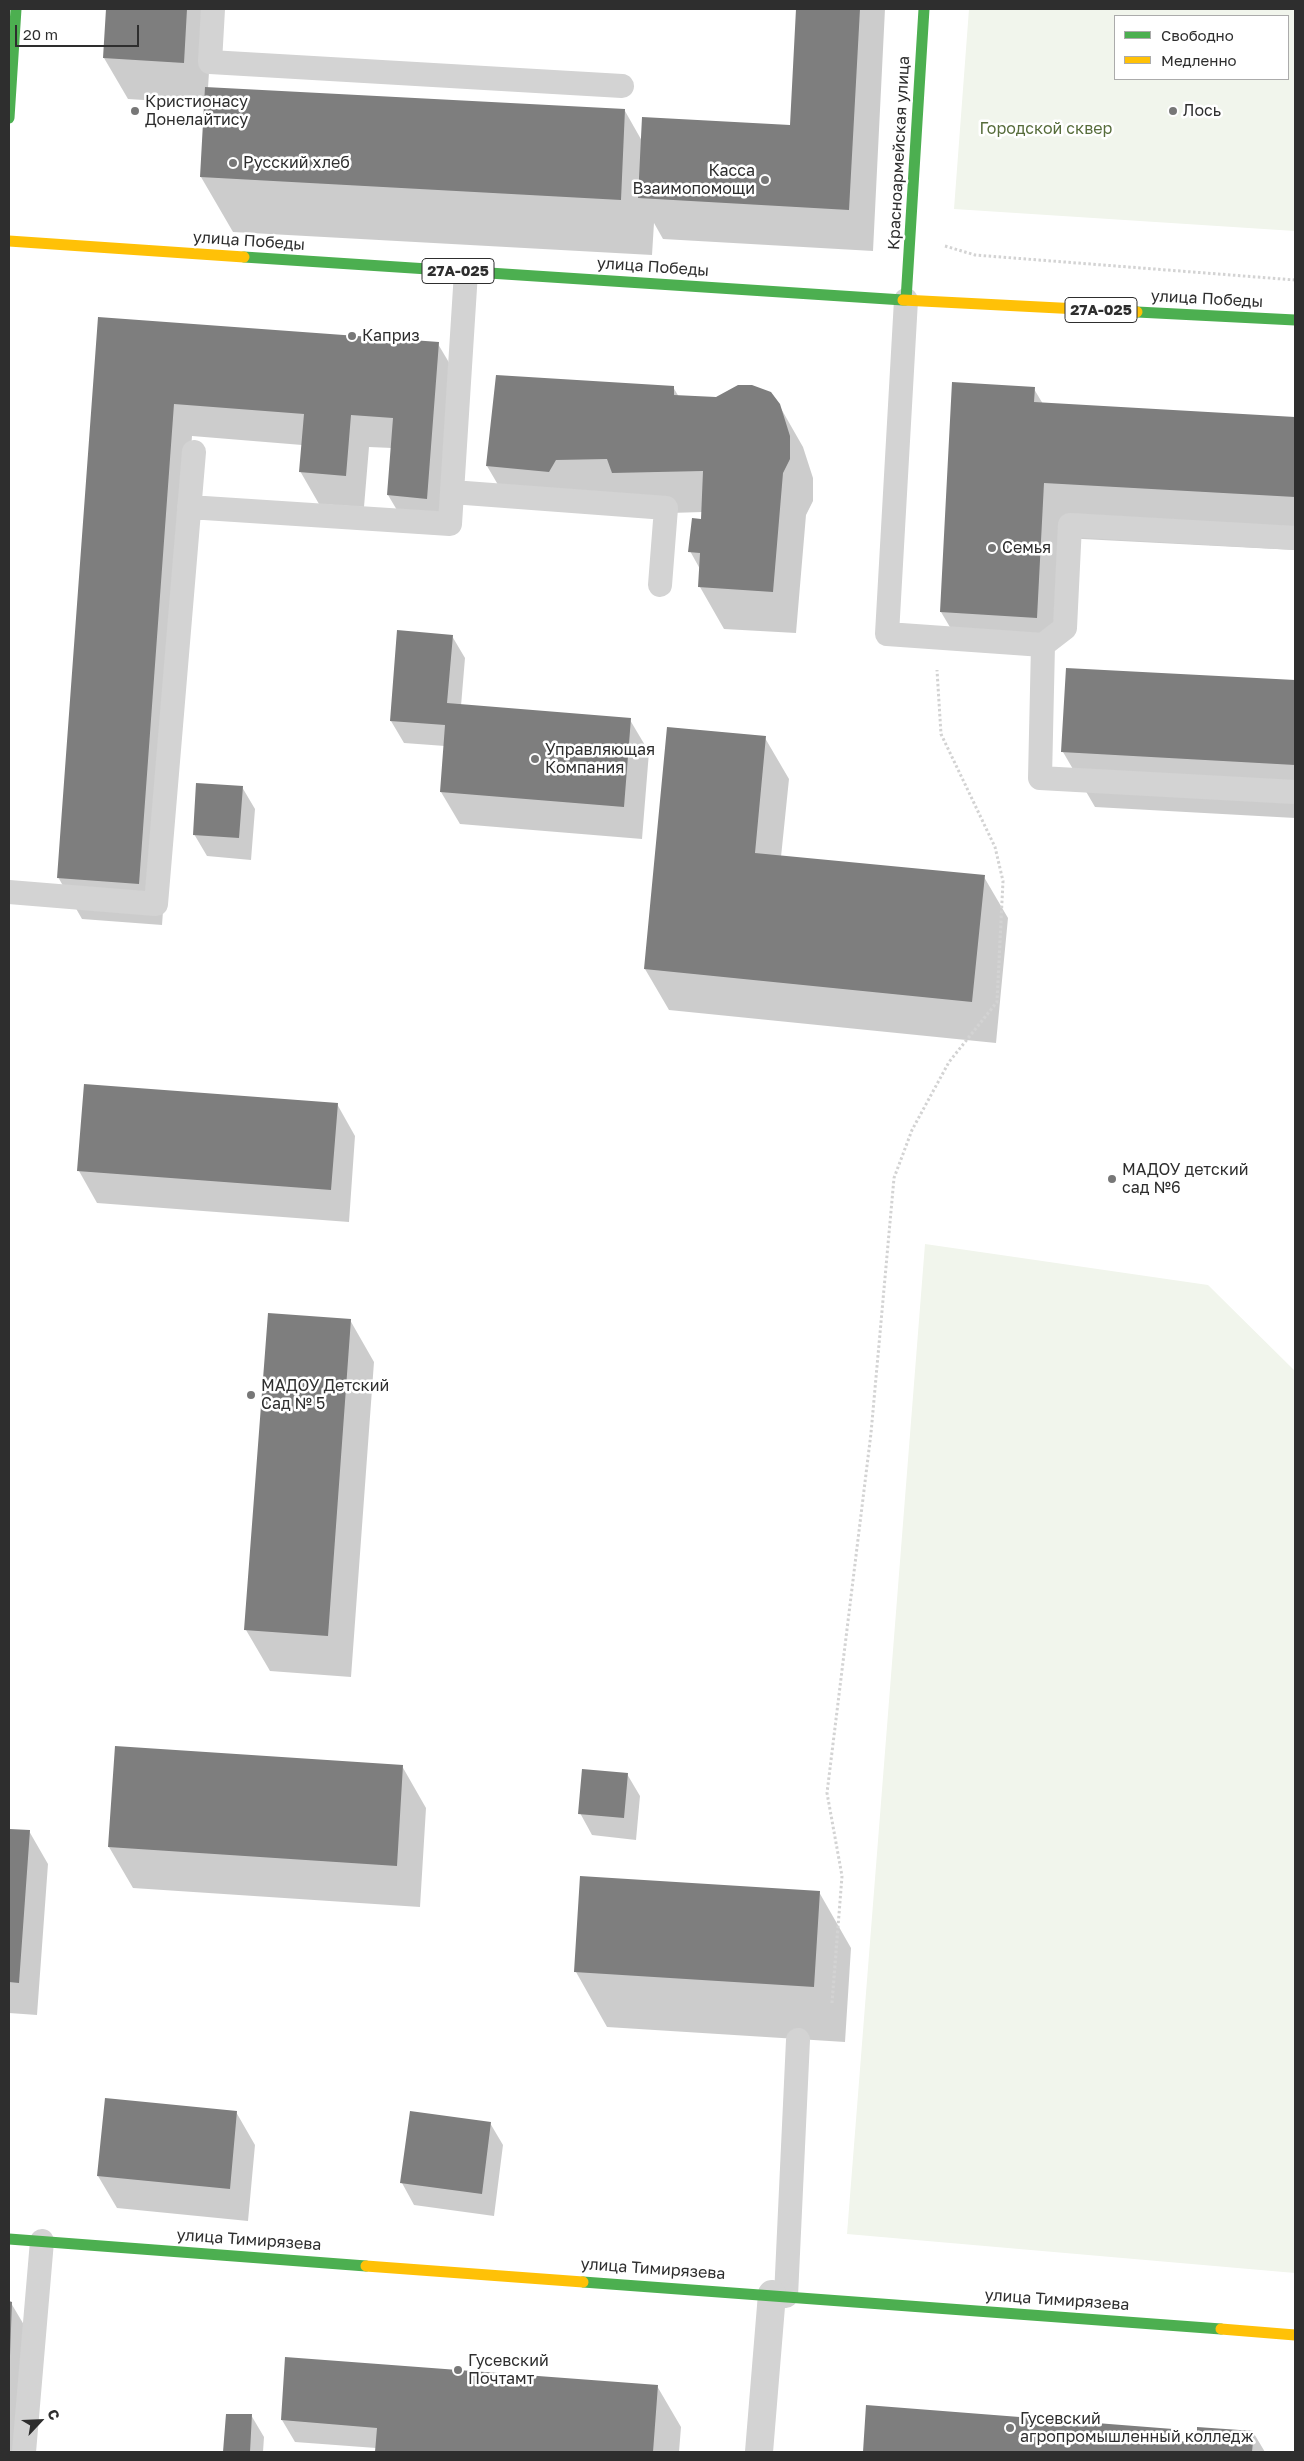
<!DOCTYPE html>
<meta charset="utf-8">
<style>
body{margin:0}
#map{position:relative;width:1304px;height:2461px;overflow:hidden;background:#fff;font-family:"Golos Text",sans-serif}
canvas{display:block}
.frame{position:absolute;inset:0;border:10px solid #2e2e2e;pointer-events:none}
.legend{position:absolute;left:1114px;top:15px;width:175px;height:65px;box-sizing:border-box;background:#fff;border:1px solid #ababab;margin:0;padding:6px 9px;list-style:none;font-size:15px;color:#2e2e2e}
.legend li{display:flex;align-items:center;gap:10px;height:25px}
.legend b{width:25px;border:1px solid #ababab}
.north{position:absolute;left:15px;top:2396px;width:50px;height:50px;-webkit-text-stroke:4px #fff;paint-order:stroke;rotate:65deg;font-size:14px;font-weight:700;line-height:20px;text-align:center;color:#2e2e2e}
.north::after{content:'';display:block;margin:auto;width:18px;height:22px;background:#2e2e2e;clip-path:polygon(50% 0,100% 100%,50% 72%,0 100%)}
.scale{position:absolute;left:15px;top:25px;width:124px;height:22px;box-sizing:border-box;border:2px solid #2e2e2e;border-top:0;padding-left:6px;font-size:15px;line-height:18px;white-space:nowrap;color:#2e2e2e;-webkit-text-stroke:4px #fff;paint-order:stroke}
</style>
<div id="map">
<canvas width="1304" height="2461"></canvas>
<div class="frame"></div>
<ul class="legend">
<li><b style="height:6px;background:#4caf50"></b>Свободно</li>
<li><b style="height:6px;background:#ffc107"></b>Медленно</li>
</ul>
<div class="north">С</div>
<div class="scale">20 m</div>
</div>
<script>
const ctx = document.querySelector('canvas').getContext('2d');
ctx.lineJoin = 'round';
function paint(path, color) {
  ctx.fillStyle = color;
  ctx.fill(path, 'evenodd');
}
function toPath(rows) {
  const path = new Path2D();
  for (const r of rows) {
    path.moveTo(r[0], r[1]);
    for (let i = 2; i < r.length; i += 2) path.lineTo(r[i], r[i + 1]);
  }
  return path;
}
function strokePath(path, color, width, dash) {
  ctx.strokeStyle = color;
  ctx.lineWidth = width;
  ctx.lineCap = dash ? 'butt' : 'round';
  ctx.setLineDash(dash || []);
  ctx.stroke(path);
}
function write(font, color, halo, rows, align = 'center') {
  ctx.font = font + ' "Golos Text",sans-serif';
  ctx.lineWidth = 5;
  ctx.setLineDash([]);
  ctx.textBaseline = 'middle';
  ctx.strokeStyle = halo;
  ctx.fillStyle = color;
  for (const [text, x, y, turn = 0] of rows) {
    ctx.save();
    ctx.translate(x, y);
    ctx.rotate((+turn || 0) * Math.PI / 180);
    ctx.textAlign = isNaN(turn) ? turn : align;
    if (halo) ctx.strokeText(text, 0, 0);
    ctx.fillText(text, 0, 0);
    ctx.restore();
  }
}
paint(toPath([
 [969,9,1295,9,1295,231,954,209],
 [1115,16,1288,16,1288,79,1115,79],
 [925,1244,1208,1285,1295,1371,1295,2273,847,2234]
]), '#f1f5ec');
paint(toPath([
 [108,9,213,9,208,88,625,111,642,141,791,126,798,9,885,9,873,251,663,239,654,223,652,255,233,232,201,177,205,104,128,99,104,58],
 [100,318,438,344,457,376,445,531,407,527,388,495,392,448,369,447,364,507,319,504,300,471,302,445,192,436,188,492,193,501,162,925,82,919,58,877],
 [673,387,679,397,779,405,803,447,813,478,813,501,806,515,796,633,724,629,700,587,700,569,690,551,703,521,703,512,637,514,511,507,487,466],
 [1034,389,1043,404,1295,418,1295,550,1063,538,1055,650,960,644,941,612],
 [452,636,465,658,461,706,630,720,649,752,642,839,460,824,441,792,445,746,404,743,391,721],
 [1067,669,1295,681,1295,818,1095,807,1063,752],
 [765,738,789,779,781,857,984,877,1008,918,996,1043,669,1010,645,969],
 [242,787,255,809,251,860,207,856,194,834],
 [337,1104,355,1136,349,1222,97,1203,79,1171],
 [350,1320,374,1362,351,1677,270,1671,246,1630],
 [402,1766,426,1808,420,1907,133,1888,109,1847],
 [627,1774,640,1796,636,1840,592,1835,580,1813],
 [9,1830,29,1831,48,1864,37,2015,9,2013],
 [819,1892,851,1948,845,2042,607,2027,576,1972],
 [236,2112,255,2145,248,2221,117,2208,98,2176],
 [490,2123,503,2145,494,2216,414,2205,402,2183],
 [9,2303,11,2303,30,2335,26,2452,9,2452],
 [287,2359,657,2386,681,2427,679,2452,376,2452,376,2448,295,2442,282,2420],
 [868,2407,1172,2431,1179,2442,1198,2443,1253,2432,1265,2452,864,2452],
 [227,2415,251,2415,264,2437,263,2452,225,2452]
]), '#0003');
paint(toPath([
 [106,9,187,9,184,63,103,58],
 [796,9,860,9,849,210,638,198,642,117,790,125],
 [205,87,625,109,621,200,200,177],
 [98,317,439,342,427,499,387,495,393,418,351,415,346,476,299,472,304,414,174,404,139,884,57,878],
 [496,375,674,386,674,395,716,397,738,385,752,385,771,392,780,404,790,436,790,459,783,473,773,592,698,587,700,553,688,552,692,518,701,519,703,471,612,473,607,459,556,460,549,472,486,466],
 [952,382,1035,387,1034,402,1295,417,1295,497,1044,483,1037,618,940,612],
 [397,630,453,635,447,703,631,718,624,807,440,792,445,725,390,721],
 [1066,668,1295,680,1295,765,1061,752],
 [667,727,766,736,755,853,985,875,972,1002,644,969],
 [196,783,243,786,239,838,193,835],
 [84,1084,338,1103,331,1190,77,1171],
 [268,1313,351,1319,328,1636,244,1630],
 [115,1746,403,1765,397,1866,108,1847],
 [582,1769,628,1773,624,1818,578,1814],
 [9,1829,30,1830,19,1983,9,1982],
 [580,1876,820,1891,814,1987,574,1972],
 [105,2098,237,2111,230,2189,97,2176],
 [410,2111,491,2122,482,2194,400,2183],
 [9,2301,12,2302,10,2356,9,2356],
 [285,2357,658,2385,653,2452,375,2452,377,2428,281,2420],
 [866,2405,1173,2429,1172,2441,1197,2442,1197,2427,1254,2431,1252,2452,863,2452],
 [226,2414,252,2414,250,2452,223,2452]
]), '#7e7e7e');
strokePath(toPath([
 [945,246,975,255,1295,280],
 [832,2003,842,1876,827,1793,871,1433,894,1178,912,1130,949,1062,997,1002,1003,881,995,847,941,734,937,670]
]), '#d3d3d3', 3, [2.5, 2.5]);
strokePath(toPath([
 [213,9,210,62,622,86],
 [906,300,887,634,1043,645,1040,778,1295,792],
 [452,492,666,508,660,585],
 [189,507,450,524,466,272],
 [1043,645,1065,628,1070,525,1295,538],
 [9,892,156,904,194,452],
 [786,2296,798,2040],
 [24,2452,42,2241]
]), '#d3d3d3', 24);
strokePath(toPath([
 [759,2452,772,2294]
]), '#d3d3d3', 28);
strokePath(toPath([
 [9,118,16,9],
 [244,257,903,300],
 [906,300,924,9],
 [1137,312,1295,320],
 [9,2239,366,2266],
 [583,2282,1221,2329]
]), '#4caf50', 11);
strokePath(toPath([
 [9,241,244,257],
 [903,300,1137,312],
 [366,2266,583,2282],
 [1221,2329,1295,2335]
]), '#ffc107', 11);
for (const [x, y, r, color] of [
 [135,111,5,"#777"],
 [1173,111,5,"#777"],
 [233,163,5,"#777"],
 [765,180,5,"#777"],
 [352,336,5,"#777"],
 [992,548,5,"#777"],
 [535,759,5,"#777"],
 [1112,1179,5,"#777"],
 [251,1395,5,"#777"],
 [458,2370,5,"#777"],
 [1010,2428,5,"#777"]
]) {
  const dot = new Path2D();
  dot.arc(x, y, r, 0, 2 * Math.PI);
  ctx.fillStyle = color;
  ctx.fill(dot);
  strokePath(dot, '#fff', 2);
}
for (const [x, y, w] of [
 [458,271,72],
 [1101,310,72]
]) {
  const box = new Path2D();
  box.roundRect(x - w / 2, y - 12.5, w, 25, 4);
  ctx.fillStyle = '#fff';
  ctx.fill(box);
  strokePath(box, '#2e2e2e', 1);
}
write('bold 15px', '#2e2e2e', null, [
 ["27А-025",458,271],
 ["27А-025",1101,310]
]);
write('16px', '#2e2e2e', '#fff', [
 ["Кристионасу",145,102],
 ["Донелайтису",145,120],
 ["Лось",1183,111],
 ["Русский хлеб",243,163],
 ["Касса",755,171,"right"],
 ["Взаимопомощи",755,189,"right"],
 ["Каприз",362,336],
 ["Семья",1002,548],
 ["Управляющая",545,750],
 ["Компания",545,768],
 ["МАДОУ детский",1122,1170],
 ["сад №6",1122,1188],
 ["МАДОУ Детский",261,1386],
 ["Сад № 5",261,1404],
 ["Гусевский",468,2361],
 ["Почтамт",468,2379],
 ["Гусевский",1020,2419],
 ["агропромышленный колледж",1020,2437]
], 'left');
write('16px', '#566c3a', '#fff', [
 ["Городской сквер",1046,129]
]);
write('16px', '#2e2e2e', '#fff', [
 ["Красноармейская улица",899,153,-87],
 ["улица Победы",249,241,4],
 ["улица Победы",653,267,4],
 ["улица Победы",1207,299,3],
 ["улица Тимирязева",249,2240,4],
 ["улица Тимирязева",653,2269,4],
 ["улица Тимирязева",1057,2300,4]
]);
</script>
